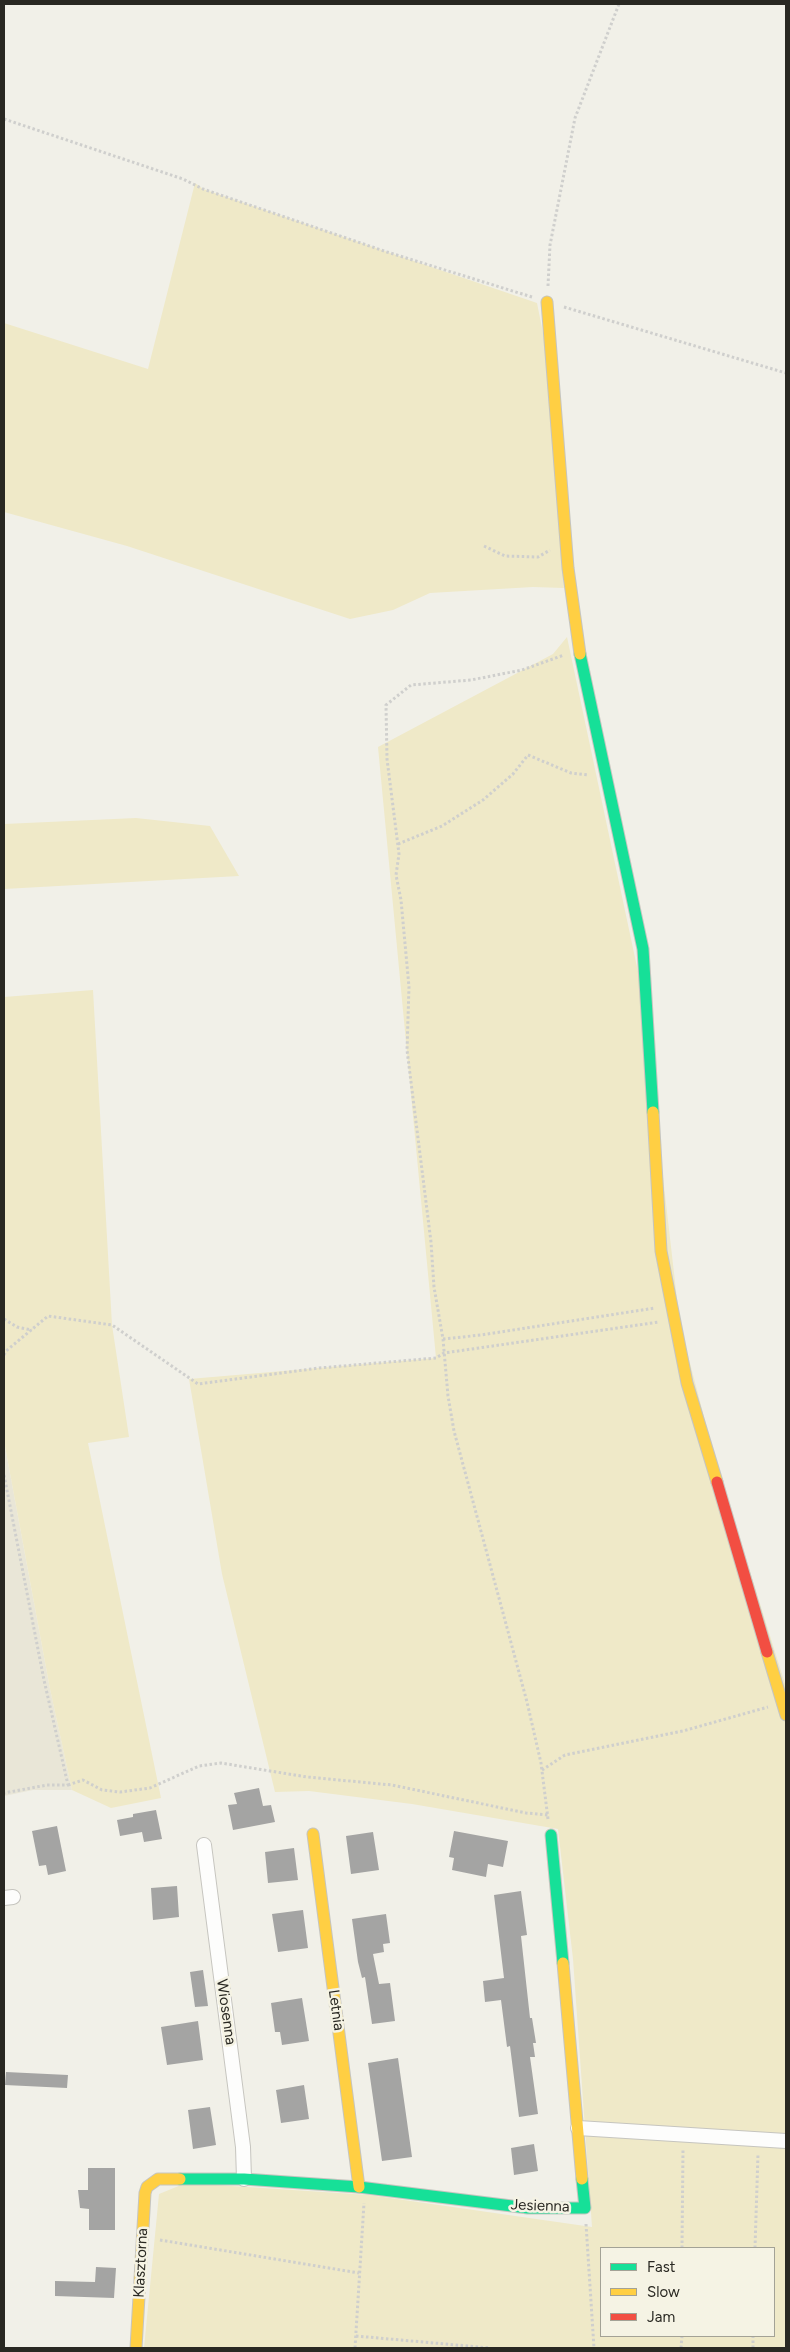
<!DOCTYPE html>
<style>
body{margin:0}
#map{position:relative;width:790px;height:2352px;overflow:hidden;background:#f1f0e8;font-family:Figtree,sans-serif}
canvas{display:block}
.frame{position:absolute;inset:0;border:5px solid #292822;pointer-events:none}
.legend{position:absolute;left:600px;top:2247px;width:175px;height:90px;box-sizing:border-box;background:#f5f3e4;border:1px solid #a3a296;margin:0;padding:6px 9px;list-style:none;font-size:15px;color:#292822}
.legend li{display:flex;align-items:center;gap:10px;height:25px}
.legend b{width:25px;border:1px solid #a3a296}
</style>
<div id="map">
<canvas width="790" height="2352"></canvas>
<div class="frame"></div>
<ul class="legend">
<li><b style="height:6px;background:#16e098"></b>Fast</li>
<li><b style="height:6px;background:#ffcf43"></b>Slow</li>
<li><b style="height:6px;background:#f24e42"></b>Jam</li>
</ul>
</div>
<script>
const ctx = document.querySelector('canvas').getContext('2d');
ctx.lineJoin = 'round';
function paint(path, color) {
  ctx.fillStyle = color;
  ctx.fill(path, 'evenodd');
}
function toPath(rows) {
  const path = new Path2D();
  for (const r of rows) {
    path.moveTo(r[0], r[1]);
    for (let i = 2; i < r.length; i += 2) path.lineTo(r[i], r[i + 1]);
  }
  return path;
}
function strokePath(path, color, width, dash) {
  ctx.strokeStyle = color;
  ctx.lineWidth = width;
  ctx.lineCap = dash ? 'butt' : 'round';
  ctx.setLineDash(dash || []);
  ctx.stroke(path);
}
function write(font, color, halo, rows, align = 'center') {
  ctx.font = font + ' Figtree,sans-serif';
  ctx.lineWidth = 5;
  ctx.setLineDash([]);
  ctx.textBaseline = 'middle';
  ctx.strokeStyle = halo;
  ctx.fillStyle = color;
  for (const [text, x, y, turn = 0] of rows) {
    ctx.save();
    ctx.translate(x, y);
    ctx.rotate((+turn || 0) * Math.PI / 180);
    ctx.textAlign = isNaN(turn) ? turn : align;
    if (halo) ctx.strokeText(text, 0, 0);
    ctx.fillText(text, 0, 0);
    ctx.restore();
  }
}
paint(toPath([
 [4,1441,50,1689,72,1790,33,1790,4,1796]
]), '#e9e6d7');
paint(toPath([
 [195,183,203,189,537,303,544,338,564,588,533,587,430,593,393,610,350,619,127,546,4,512,4,323,148,369],
 [567,637,641,986,680,1325,717,1466,786,1687,786,2348,144,2348,159,2194,186,2183,369,2195,592,2227,573,1959,558,1829,412,1804,309,1791,275,1792,222,1574,189,1379,436,1358,378,747,553,654],
 [601,2248,774,2248,774,2336,601,2336],
 [136,818,210,826,239,876,4,889,4,824],
 [93,990,112,1325,129,1437,88,1443,161,1798,111,1808,72,1790,50,1689,4,1441,4,997]
]), '#efe9c8');
paint(toPath([
 [259,1788,263,1806,271,1805,275,1822,233,1830,228,1805,237,1804,234,1793],
 [156,1810,162,1839,144,1842,142,1832,120,1836,117,1820,133,1817,133,1814],
 [57,1826,66,1871,48,1875,46,1865,39,1866,32,1831],
 [454,1831,508,1841,503,1867,488,1864,486,1877,452,1870,454,1858,449,1857],
 [373,1832,379,1870,351,1874,346,1836],
 [294,1848,298,1880,268,1883,265,1852],
 [177,1886,179,1917,153,1920,151,1888],
 [521,1891,527,1935,521,1936,530,2018,532,2018,536,2043,533,2043,535,2057,530,2057,538,2114,519,2117,510,2046,507,2047,501,2000,485,2002,483,1981,504,1978,494,1895],
 [303,1910,308,1948,278,1952,272,1914],
 [386,1914,390,1943,383,1944,384,1952,373,1954,379,1984,390,1983,395,2021,372,2024,365,1977,362,1978,358,1962,352,1919],
 [203,1970,208,2006,195,2007,190,1972],
 [302,1998,309,2041,282,2045,280,2032,275,2032,271,2003],
 [198,2021,203,2060,167,2065,161,2027],
 [398,2058,412,2157,382,2161,368,2063],
 [6,2072,68,2075,67,2088,5,2085],
 [304,2085,309,2119,281,2123,276,2090],
 [210,2107,216,2145,193,2149,188,2110],
 [534,2144,538,2171,514,2175,511,2148],
 [88,2168,115,2168,115,2230,89,2230,89,2209,80,2208,78,2190,88,2190],
 [96,2267,116,2268,114,2298,55,2296,55,2281,95,2282]
]), '#a4a4a3');
const street = toPath([
 [204,1845,243,2147,244,2179],
 [4,1898,13,1897],
 [578,2128,786,2141]
]);
const fast = toPath([
 [580,654,643,949,653,1112],
 [551,1835,563,1963],
 [180,2179,244,2179,359,2187,528,2208,585,2208,582,2179]
]);
const slow = toPath([
 [547,302,568,568,580,654],
 [653,1112,661,1251,687,1383,717,1482],
 [767,1652,786,1715],
 [313,1834,359,2187],
 [563,1963,582,2179],
 [136,2348,145,2193,147,2187,158,2179,180,2179]
]);
const jam = toPath([
 [717,1482,767,1652]
]);
strokePath(street, '#c6c5bf', 16);
strokePath(fast, '#c6c5bf', 13);
strokePath(slow, '#c6c5bf', 13);
strokePath(jam, '#c6c5bf', 13);
strokePath(toPath([
 [4,119,183,179,203,189,387,252,532,297],
 [548,286,550,245,575,118,619,4],
 [564,307,786,373],
 [484,546,505,556,538,557,550,550],
 [398,844,442,826,483,800,513,774,528,755,571,773,588,775],
 [4,1319,17,1327,32,1330],
 [443,1339,481,1335,655,1308],
 [4,1355,6,1351,48,1316,112,1325,198,1384,319,1368,436,1358,444,1353,659,1322],
 [4,1475,44,1680,68,1785,47,1785,4,1793],
 [542,1770,565,1755,683,1731,768,1707],
 [68,1785,83,1780,102,1790,120,1792,150,1788,199,1766,221,1763,307,1777,392,1785,526,1813,548,1815],
 [548,1819,541,1763,527,1702,454,1431,448,1396,443,1339,434,1287,431,1242,407,1050,409,987,401,900,396,875,399,854,387,759,386,705,411,685,471,680,522,670,564,655],
 [586,2224,594,2348],
 [160,2240,359,2273],
 [682,2248,683,2149],
 [755,2248,758,2154],
 [356,2336,490,2348],
 [355,2348,364,2203],
 [681,2348,682,2336],
 [753,2348,753,2336]
]), '#cfcfcd', 3, [2.5, 2.5]);
strokePath(street, '#fdfdfc', 14);
strokePath(fast, '#16e098', 11);
strokePath(slow, '#ffcf43', 11);
strokePath(jam, '#f24e42', 11);
write('15px', '#292822', '#f5f3e4', [
 ["Letnia",336,2010,82],
 ["Wiosenna",226,2012,82],
 ["Jesienna",540,2206,2],
 ["Klasztorna",141,2263,-87]
]);
</script>
